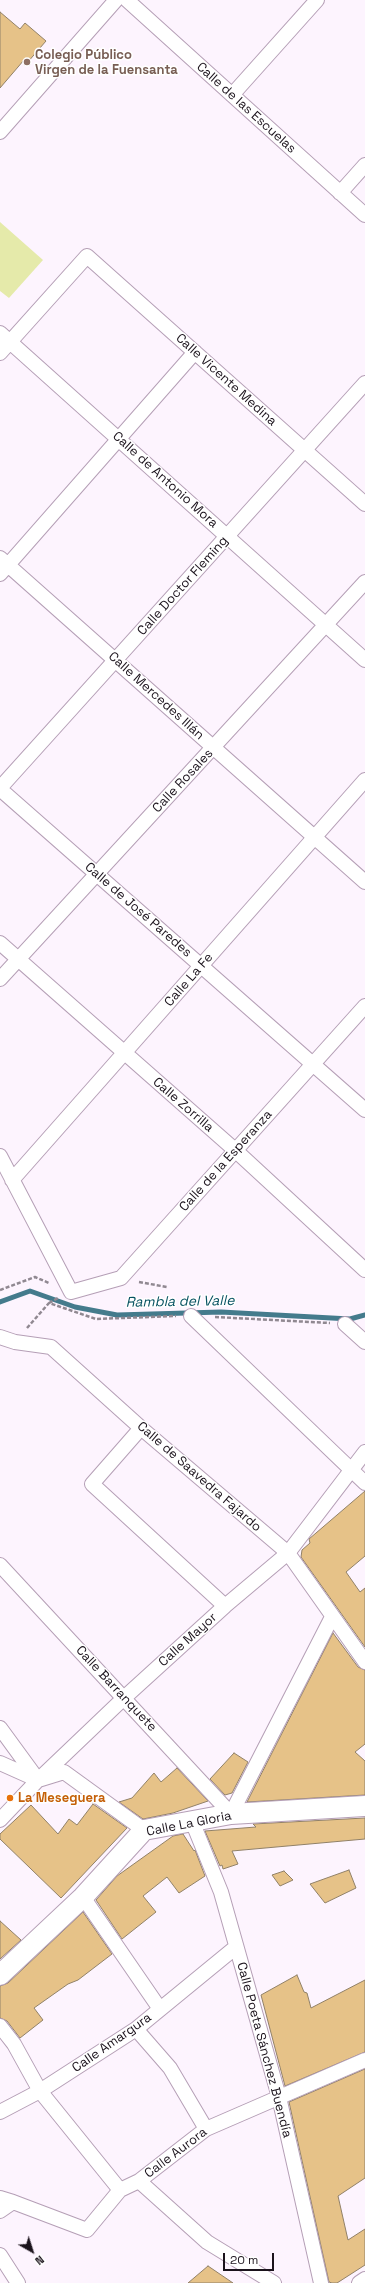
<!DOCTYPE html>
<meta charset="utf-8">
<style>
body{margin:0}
#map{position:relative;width:365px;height:2283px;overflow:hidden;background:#fdf4fe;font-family:"Space Grotesk",sans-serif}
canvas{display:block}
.north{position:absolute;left:12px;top:2231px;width:40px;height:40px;-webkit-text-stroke:3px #fff;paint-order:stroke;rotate:141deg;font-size:11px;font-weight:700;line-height:16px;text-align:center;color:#1b131c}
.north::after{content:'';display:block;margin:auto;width:14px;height:18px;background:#1b131c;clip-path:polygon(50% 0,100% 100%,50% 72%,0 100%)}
.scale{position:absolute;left:223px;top:2253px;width:51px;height:18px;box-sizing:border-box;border:2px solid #1b131c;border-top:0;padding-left:5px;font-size:12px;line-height:14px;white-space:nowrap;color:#1b131c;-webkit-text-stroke:3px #fff;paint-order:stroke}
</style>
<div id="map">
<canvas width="365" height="2283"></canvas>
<div class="north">N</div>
<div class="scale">20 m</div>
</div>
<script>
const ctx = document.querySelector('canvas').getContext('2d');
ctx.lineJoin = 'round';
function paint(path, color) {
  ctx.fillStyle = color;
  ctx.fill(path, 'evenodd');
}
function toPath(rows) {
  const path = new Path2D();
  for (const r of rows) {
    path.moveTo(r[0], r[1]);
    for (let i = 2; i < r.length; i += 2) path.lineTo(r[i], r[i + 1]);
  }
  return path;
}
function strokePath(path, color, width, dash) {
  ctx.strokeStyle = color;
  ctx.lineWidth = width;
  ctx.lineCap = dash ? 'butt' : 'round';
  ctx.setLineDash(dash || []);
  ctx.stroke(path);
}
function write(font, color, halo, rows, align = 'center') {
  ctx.font = font + ' "Space Grotesk",sans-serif';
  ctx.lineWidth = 3;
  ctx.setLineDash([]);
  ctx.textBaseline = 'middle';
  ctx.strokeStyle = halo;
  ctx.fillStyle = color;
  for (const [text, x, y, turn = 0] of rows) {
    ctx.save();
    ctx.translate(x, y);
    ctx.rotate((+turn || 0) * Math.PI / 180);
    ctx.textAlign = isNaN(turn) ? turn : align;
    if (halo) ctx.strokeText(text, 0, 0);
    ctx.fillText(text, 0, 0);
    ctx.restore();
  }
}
paint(toPath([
 [0,222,43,260,9,298,0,291]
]), '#e5eaaa');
strokePath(toPath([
 [0,1302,30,1291,75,1307,117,1315,221,1312,350,1319,365,1315]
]), '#447b8c', 5);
const building = toPath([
 [0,12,20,29,25,23,46,41,27,63,24,60,0,88,0,12],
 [365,1491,365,1556,346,1572,360,1592,365,1588,365,1647,301,1557,302,1550,310,1543,309,1539,365,1491],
 [333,1633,358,1667,365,1670,365,1744,355,1752,365,1761,365,1795,247,1802,333,1633],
 [234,1753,248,1762,232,1793,225,1795,210,1779,234,1753],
 [177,1768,208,1801,173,1813,143,1819,119,1802,132,1798,154,1773,161,1782,177,1768],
 [93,1804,127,1828,61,1898,0,1839,0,1834,31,1805,58,1834,69,1819,77,1825,93,1804],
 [365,1818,365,1839,232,1851,238,1864,223,1869,222,1865,220,1866,205,1831,256,1827,253,1824,365,1818],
 [183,1834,194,1851,195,1850,205,1876,179,1893,167,1877,143,1896,156,1912,122,1939,96,1900,117,1876,173,1836,183,1834],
 [349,1870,356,1888,325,1903,310,1884,349,1870],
 [284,1871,293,1880,280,1886,272,1875,284,1871],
 [83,1912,112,1954,78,1980,68,1984,34,2008,43,2020,20,2038,7,2021,0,2018,0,1986,8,1983,83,1912],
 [0,1921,21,1940,0,1959,0,1921],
 [297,1975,304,1992,307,1993,311,2008,365,1980,365,2052,285,2086,261,1995,297,1975],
 [365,2069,365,2178,338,2196,348,2240,365,2229,365,2265,337,2283,332,2283,329,2282,289,2102,365,2069],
 [208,2266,233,2283,188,2283,208,2266]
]);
paint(building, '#e6c288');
strokePath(building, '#918168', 1);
const minor = toPath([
 [127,0,365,215],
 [232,95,317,0],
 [0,132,116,0],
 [340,193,365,165],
 [0,333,365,660],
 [0,353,87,256,365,504],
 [0,558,365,882],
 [0,574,195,352],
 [0,788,365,383],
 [0,789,365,1110],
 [0,943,235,1150,365,1270],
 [0,979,365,582],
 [0,1156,71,1292,121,1278,365,1006],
 [12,1180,365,780],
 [191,1316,365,1483],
 [345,1324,365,1342],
 [0,1337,15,1342,51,1347,141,1428,288,1553,365,1662],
 [141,1428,92,1484,225,1606],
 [0,1565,231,1814,332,1617],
 [0,1728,38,1780,64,1772,144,1830],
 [0,1763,38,1780],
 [0,1820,38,1780,125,1697,225,1606,288,1553,365,1452],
 [192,1821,221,1892,279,2097,321,2283],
 [83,1897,160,2009],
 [0,2026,14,2044,40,2091,120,2190],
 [136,2029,170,2068,206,2129],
 [0,2112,40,2091,136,2029,236,1947],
 [139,2181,207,2242,274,2283],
 [0,2198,13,2202,87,2230,120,2190,139,2181,206,2129,365,2060],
 [0,2211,13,2202],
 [0,2255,18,2283],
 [359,2283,365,2279]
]);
const secondary = toPath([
 [0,1975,83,1897,144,1830,231,1814,365,1806]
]);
strokePath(minor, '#b59fb6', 16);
strokePath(secondary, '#b59fb6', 22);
strokePath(toPath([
 [139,1282,167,1287],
 [0,1290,35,1277,49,1283],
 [49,1303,58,1298],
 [215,1317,330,1323],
 [27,1328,49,1303,96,1319,176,1316]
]), '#908891', 2.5, [4, 2]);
strokePath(minor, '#fff', 14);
strokePath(secondary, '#fff', 20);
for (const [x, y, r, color] of [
 [27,62,4,"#8d6e63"],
 [10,1798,4,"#e8710a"]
]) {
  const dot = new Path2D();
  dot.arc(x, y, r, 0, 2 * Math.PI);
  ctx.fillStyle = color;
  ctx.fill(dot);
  strokePath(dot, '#fff', 1.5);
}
write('bold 13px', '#785e54', '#fff', [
 ["Colegio Público",35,55],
 ["Virgen de la Fuensanta",35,70]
], 'left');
write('13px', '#1b131c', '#fff', [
 ["Calle de las Escuelas",246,108,42],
 ["Calle Vicente Medina",226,380,42],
 ["Calle de Antonio Mora",165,480,42],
 ["Calle Doctor Fleming",183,586,-48],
 ["Calle Mercedes Illán",156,696,42],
 ["Calle Rosales",183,781,-47],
 ["Calle de José Paredes",138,910,41],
 ["Calle La Fe",189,980,-49],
 ["Calle Zorrilla",183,1105,41],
 ["Calle de la Esperanza",226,1161,-48],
 ["Calle de Saavedra Fajardo",199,1477,41],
 ["Calle Mayor",188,1640,-42],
 ["Calle Barranquete",116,1689,47],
 ["Calle La Gloria",189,1824,-11],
 ["Calle Amargura",112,2043,-35],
 ["Calle Poeta Sánchez Buendía",264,2050,75],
 ["Calle Aurora",176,2153,-37]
]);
write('bold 13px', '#c56008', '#fff', [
 ["La Meseguera",18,1798]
], 'left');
write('italic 14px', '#075261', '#fff', [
 ["Rambla del Valle",180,1302,-1]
]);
</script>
